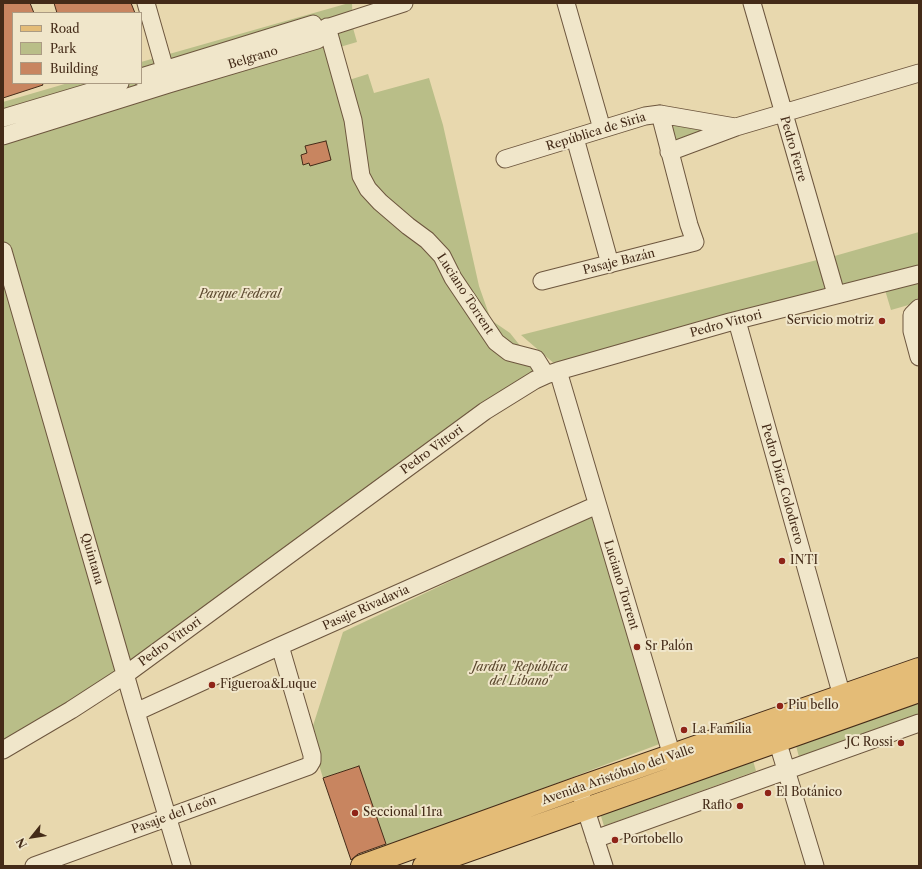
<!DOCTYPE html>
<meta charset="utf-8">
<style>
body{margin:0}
#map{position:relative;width:922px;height:869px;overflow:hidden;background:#e8d8ae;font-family:"Libre Caslon Text",serif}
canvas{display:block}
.frame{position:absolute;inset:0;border:4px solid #442b18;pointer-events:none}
.legend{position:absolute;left:12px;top:12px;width:130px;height:72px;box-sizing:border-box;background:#f0e6ca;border:1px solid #ab9b83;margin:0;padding:5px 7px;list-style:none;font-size:12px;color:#442b18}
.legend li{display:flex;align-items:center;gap:8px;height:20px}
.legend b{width:20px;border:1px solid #ab9b83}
.north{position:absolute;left:12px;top:817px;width:40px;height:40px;-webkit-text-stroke:3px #f0e6ca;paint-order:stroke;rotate:240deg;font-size:11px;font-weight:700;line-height:16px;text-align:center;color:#442b18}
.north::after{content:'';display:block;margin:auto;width:14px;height:18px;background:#442b18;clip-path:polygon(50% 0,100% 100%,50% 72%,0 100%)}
</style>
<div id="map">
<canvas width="922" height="869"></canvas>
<div class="frame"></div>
<ul class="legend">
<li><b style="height:5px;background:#e4bc77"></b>Road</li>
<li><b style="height:11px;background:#b9be88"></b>Park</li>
<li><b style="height:11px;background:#c88560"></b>Building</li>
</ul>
<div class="north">N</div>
</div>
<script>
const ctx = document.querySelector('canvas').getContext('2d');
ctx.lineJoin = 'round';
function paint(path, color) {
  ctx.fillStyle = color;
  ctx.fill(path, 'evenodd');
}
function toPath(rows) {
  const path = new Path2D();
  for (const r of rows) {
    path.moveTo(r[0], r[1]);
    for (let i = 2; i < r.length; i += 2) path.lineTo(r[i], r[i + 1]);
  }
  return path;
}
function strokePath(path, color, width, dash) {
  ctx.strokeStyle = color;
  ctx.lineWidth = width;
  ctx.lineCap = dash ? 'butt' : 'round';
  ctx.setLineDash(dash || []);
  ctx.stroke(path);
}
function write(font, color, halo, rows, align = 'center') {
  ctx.font = font + ' "Libre Caslon Text",serif';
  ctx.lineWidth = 4;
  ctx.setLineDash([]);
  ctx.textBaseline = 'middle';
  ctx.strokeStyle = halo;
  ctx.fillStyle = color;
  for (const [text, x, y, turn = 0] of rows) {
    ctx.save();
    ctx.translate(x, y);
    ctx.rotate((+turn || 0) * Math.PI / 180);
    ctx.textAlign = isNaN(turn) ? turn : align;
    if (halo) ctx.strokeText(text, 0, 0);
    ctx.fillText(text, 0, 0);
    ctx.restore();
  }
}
paint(toPath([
 [349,3,352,3,353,28,357,42,340,47,349,80,368,74,374,93,429,78,443,125,479,286,491,320,510,333,541,372,106,681,3,743,3,102,68,83,141,83,141,62],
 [661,116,727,129,670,151],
 [919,232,919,269,840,289,831,257],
 [821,259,830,292,557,366,521,335],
 [919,280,919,302,891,310,885,290],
 [592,514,662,743,387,848,359,766,323,778,310,735,343,632],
 [919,699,919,715,799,757,795,742],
 [752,757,756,771,604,826,600,813]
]), '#b9be88');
const building = toPath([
 [3,3,30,3,34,13,13,13,13,83,42,83,43,85,3,98,3,3],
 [54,3,131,3,135,13,57,13,54,3],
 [326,141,331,160,310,166,309,163,303,165,301,155,307,153,305,146,326,141],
 [359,766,386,844,358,854,351,860,323,778,359,766]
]);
paint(building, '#c88560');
strokePath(building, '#442b18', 1);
const minor = toPath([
 [146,3,168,80],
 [566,3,602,129],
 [752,3,836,294],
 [327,27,353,120,361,176,368,189,380,202,408,226,427,240,442,256,453,278,496,342,509,352,536,359,546,375],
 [317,31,404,3],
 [3,118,120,83],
 [3,136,169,84,317,40,317,31,313,24,141,77],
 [575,138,610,264],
 [669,152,736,127,919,73],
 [505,159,645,116,660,114,735,127],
 [3,251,136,712,182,866],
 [542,281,695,242,689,225,660,114],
 [919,308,912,315,912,331,919,357],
 [737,321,845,707],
 [558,371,675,766],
 [136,712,280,646,597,505],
 [774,730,815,866],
 [3,750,71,710,125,675,485,411,535,380,546,375,558,371,730,322,919,274],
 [582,798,604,866],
 [595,839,919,723],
 [34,866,309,766,312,761,312,755,280,646]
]);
const major = toPath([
 [362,866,578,788,919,669],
 [424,866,919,691]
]);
strokePath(minor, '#6d563e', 19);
strokePath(major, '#442b18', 24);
strokePath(minor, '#f0e6ca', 17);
strokePath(major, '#e4bc77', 22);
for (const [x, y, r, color] of [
 [882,321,4,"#8f2418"],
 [782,561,4,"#8f2418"],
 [637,647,4,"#8f2418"],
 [212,685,4,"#8f2418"],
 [780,706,4,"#8f2418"],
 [684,730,4,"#8f2418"],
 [901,743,4,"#8f2418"],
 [768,793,4,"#8f2418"],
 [740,806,4,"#8f2418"],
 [355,813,4,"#8f2418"],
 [615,840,4,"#8f2418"]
]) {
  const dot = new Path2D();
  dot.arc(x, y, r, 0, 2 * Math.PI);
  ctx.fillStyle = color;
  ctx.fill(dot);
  strokePath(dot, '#f0e6ca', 1.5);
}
write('12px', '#442b18', '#f0e6ca', [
 ["Belgrano",253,58,-17],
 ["República de Siria",596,132,-17],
 ["Pedro Ferre",793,149,74],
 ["Pasaje Bazán",619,262,-14],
 ["Luciano Torrent",465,294,57],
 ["Pedro Vittori",726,324,-15],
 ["Pedro Vittori",432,450,-36],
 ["Pedro Díaz Colodrero",782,484,74],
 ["Quintana",92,559,74],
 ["Luciano Torrent",621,585,73],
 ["Pasaje Rivadavia",366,608,-24],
 ["Pedro Vittori",170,642,-36],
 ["Avenida Aristóbulo del Valle",618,775,-19],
 ["Pasaje del León",174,815,-20]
]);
write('italic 12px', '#5b482e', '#f0e6ca', [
 ["Parque Federal",240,295],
 ["Jardín \"República",520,668],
 ["del Líbano\"",520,682]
]);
write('12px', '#442b18', '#f0e6ca', [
 ["Servicio motriz",874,321,"right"],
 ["INTI",790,561],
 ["Sr Palón",645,647],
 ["Figueroa&Luque",220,685],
 ["Piu bello",788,706],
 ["La Familia",692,730],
 ["JC Rossi",893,743,"right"],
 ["El Botánico",776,793],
 ["Raflo",732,806,"right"],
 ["Seccional 11ra",363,813],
 ["Portobello",623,840]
], 'left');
</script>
